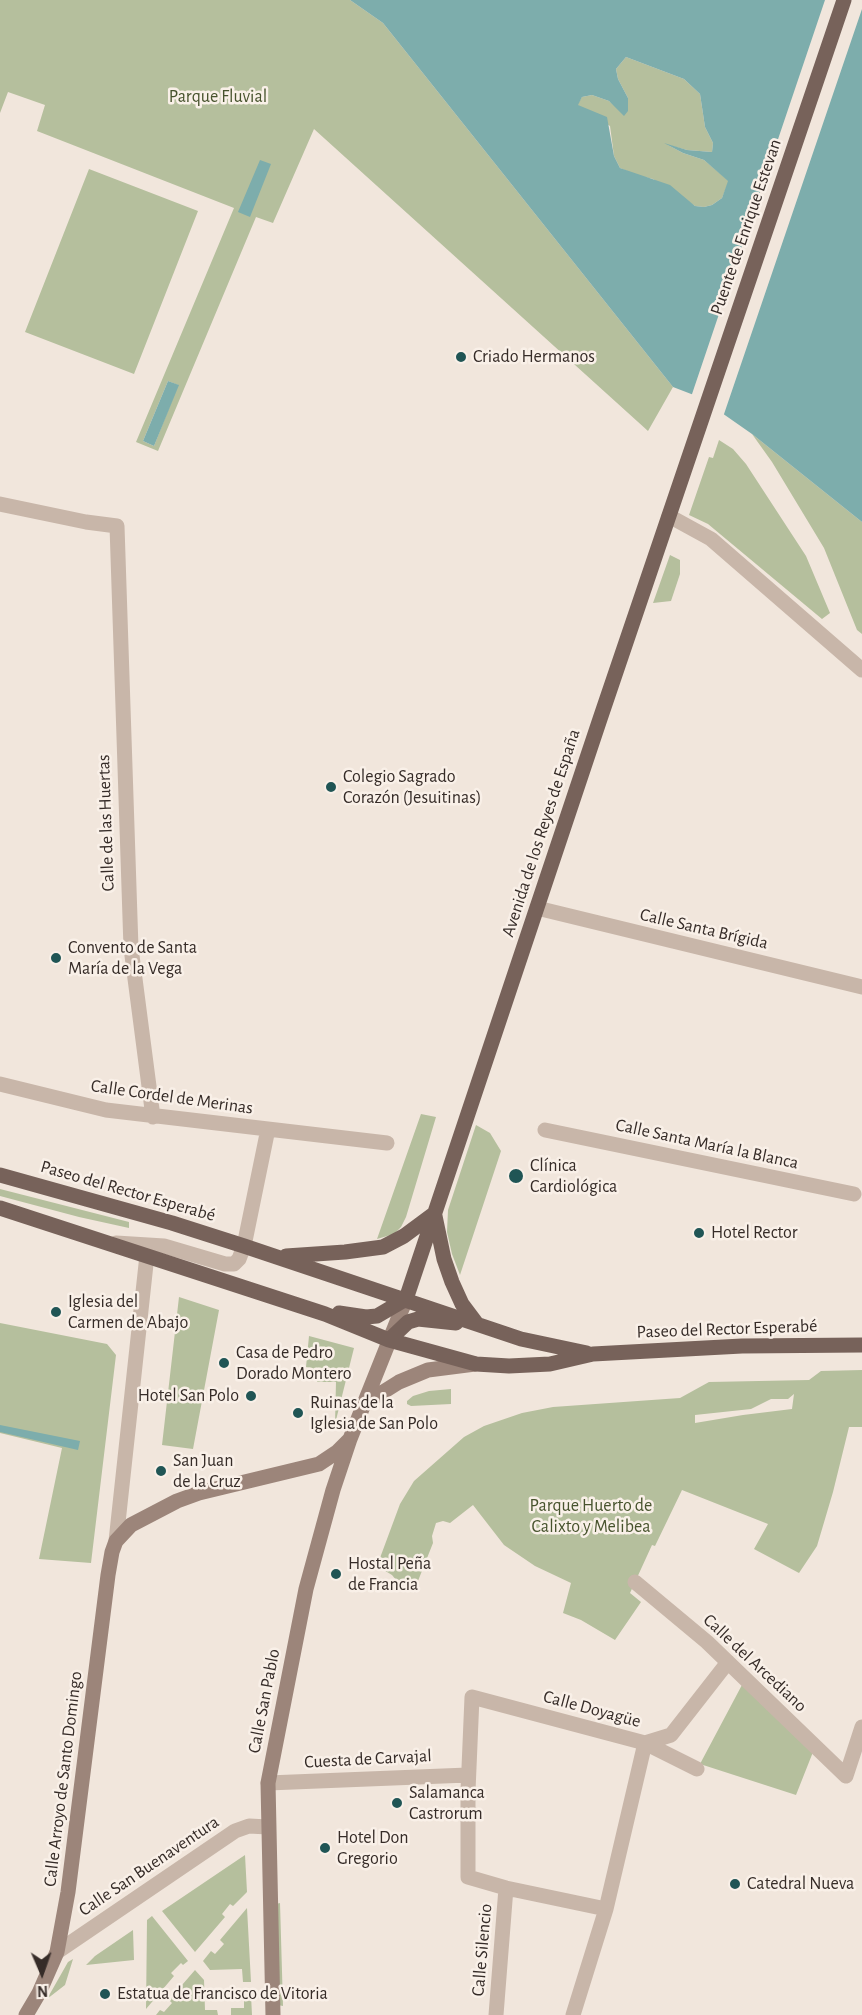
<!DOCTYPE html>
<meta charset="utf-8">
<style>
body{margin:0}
#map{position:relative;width:862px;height:2015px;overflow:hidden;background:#f1e6dc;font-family:"Alegreya Sans",sans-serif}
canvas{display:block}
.north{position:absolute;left:12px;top:1943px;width:60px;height:60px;-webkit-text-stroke:4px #f9f0e8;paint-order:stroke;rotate:178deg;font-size:16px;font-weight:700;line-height:24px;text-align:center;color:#362c28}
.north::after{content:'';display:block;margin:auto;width:21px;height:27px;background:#362c28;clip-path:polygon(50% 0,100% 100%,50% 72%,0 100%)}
</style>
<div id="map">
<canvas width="862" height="2015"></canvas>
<div class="north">N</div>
</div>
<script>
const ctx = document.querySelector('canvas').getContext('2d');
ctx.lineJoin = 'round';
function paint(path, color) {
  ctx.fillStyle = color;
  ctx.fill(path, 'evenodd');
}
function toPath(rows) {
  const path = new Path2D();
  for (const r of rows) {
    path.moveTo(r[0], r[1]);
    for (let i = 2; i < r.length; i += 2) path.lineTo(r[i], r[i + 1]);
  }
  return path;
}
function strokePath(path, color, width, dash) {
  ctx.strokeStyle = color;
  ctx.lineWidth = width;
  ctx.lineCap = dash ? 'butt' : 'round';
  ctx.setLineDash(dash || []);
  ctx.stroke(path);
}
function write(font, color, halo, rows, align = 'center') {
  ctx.font = font + ' "Alegreya Sans",sans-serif';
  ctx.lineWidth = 5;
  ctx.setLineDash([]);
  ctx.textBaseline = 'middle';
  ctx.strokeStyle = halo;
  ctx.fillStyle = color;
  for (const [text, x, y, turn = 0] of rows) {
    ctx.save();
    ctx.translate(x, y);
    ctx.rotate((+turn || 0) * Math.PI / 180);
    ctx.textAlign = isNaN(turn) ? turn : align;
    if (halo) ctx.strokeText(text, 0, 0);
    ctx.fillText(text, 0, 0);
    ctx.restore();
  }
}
paint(toPath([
 [0,0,350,0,383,23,673,387,648,431,314,129,273,223,256,217,158,451,136,442,234,208,37,131,45,105,8,92,0,113],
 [168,381,178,385,154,446,143,441],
 [626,57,684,79,700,94,705,127,713,143,712,152,687,150,668,145,683,153,704,160,729,181,722,198,712,205,704,207,695,206,653,179,636,175,620,168,614,156,610,126,577,105,582,97,592,95,609,101,616,107,628,98,618,79,616,69],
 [89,169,198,211,134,374,25,332],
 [752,434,862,522,862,634,857,630,824,548,772,462],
 [719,440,733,449,746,464,806,556,830,613,822,619,708,524,689,515,709,457,713,458],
 [670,555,680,560,680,574,671,601,653,603],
 [421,1114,436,1117,406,1217,401,1227,394,1234,377,1239],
 [476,1125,490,1133,501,1151,460,1275,452,1254,447,1232,448,1210],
 [0,1189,129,1222,129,1228,79,1217,0,1196],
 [179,1297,219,1310,193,1449,162,1445],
 [0,1323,107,1344,116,1355,91,1563,39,1559,62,1448,0,1433],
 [309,1336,354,1348,335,1424,336,1382,317,1382,317,1373,312,1368,306,1367],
 [862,1370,862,1427,849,1427,833,1492,817,1546,799,1573,754,1549,768,1524,682,1490,655,1546,652,1545,630,1593,641,1602,615,1640,581,1620,563,1613,571,1583,535,1566,504,1545,473,1505,450,1523,443,1521,436,1523,432,1536,433,1543,416,1586,403,1579,401,1586,392,1575,377,1566,400,1504,414,1481,464,1437,484,1426,522,1413,553,1407,680,1398,709,1382,809,1380,821,1371],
 [794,1394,792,1409,743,1415,695,1423,695,1415,751,1409,771,1399,788,1399],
 [451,1389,451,1404,411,1406,407,1404,407,1401,413,1396,429,1391],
 [743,1683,813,1752,796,1795,700,1764],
 [245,1855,247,1892,233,1906,230,1904,222,1914,225,1917,195,1952,162,1911],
 [280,1903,283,2006,278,2005,276,1904],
 [247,1908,251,1982,243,1982,242,1969,210,1970,203,1961,211,1951,215,1954,224,1944,220,1940],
 [152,1916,188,1961,183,1965,181,1963,171,1973,174,1976,146,2009,147,1920],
 [133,1930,134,1960,86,1965,95,1956],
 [73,1959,65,1985,47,1999,68,1962],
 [195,1970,204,1980,205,2010,217,2010,218,2015,156,2015,160,2010,164,2012,172,2003,169,2000],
 [244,1995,251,1995,252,2015,231,2015,231,2008,244,2008]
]), '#b5bf9d');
paint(toPath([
 [350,0,862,0,862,522,752,434,699,397,673,387,383,23],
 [626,57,684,79,700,94,705,127,713,143,712,152,687,150,664,143,683,153,704,160,728,181,722,198,712,205,704,207,695,206,670,185,620,168,614,156,607,117,578,105,582,97,592,95,609,101,624,116,628,111,628,98,618,79,616,69],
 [260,160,271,164,250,217,238,212],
 [168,381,179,385,154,446,143,441],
 [0,1425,80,1441,78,1450,0,1432]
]), '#7dadac');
paint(toPath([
 [825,0,862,0,862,9,723,417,698,399,691,397]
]), '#f1e6dc');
strokePath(toPath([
 [669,516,711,539,862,670],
 [635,1582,707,1642,846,1776],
 [645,1743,671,1735,728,1662],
 [846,1776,862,1727],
 [268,1783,468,1775],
 [606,1909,506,1888,468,1877,468,1791,472,1697,645,1743,697,1769],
 [496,2015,506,1888],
 [573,2015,606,1909,645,1743]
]), '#c8b6a9', 15);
strokePath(toPath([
 [0,504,86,522,117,526,131,948,153,1117],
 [537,908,862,987],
 [0,1084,106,1110,387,1143],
 [545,1130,854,1194],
 [116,1243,164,1246,225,1264,234,1264,239,1259,244,1246,268,1129],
 [116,1541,147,1255],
 [57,1952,235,1831,249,1826,268,1827]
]), '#c8b6a9', 15);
strokePath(toPath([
 [364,1404,399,1382,428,1370,475,1364],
 [26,2015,39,1993,57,1952,68,1892,108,1575,112,1552,116,1541,131,1525,177,1501,199,1493,319,1464,337,1452,350,1439],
 [273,2015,268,1783,306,1589,333,1490,350,1439,406,1299]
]), '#9c857a', 15);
strokePath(toPath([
 [0,1175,172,1223,244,1246,521,1339,587,1353],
 [0,1208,325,1314,389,1340,476,1364,509,1366,550,1364,593,1354,649,1351,742,1346,862,1345],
 [435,1216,444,1259,452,1282,462,1304,477,1324],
 [286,1256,345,1252,383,1247,404,1236,435,1213],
 [406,1299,600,719,844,0],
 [339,1313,366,1317,377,1316,406,1299],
 [389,1340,408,1322,418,1319,456,1323]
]), '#77625a', 15);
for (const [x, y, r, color] of [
 [461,357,6,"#205555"],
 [331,787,6,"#205555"],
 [56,958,6,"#205555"],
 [516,1176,8,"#205555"],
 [699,1233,6,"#205555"],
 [56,1312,6,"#205555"],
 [224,1363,6,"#205555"],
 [251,1396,6,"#205555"],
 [298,1413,6,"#205555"],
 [161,1471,6,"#205555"],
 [336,1574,6,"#205555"],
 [397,1803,6,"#205555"],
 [325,1848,6,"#205555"],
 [735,1884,6,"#205555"],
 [105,1994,6,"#205555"]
]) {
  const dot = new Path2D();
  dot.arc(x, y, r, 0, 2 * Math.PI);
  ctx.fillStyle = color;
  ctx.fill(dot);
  strokePath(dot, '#f9f0e8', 2);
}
write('18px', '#47532d', '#f9f0e8', [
 ["Parque Fluvial",218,97],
 ["Parque Huerto de",591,1506],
 ["Calixto y Melibea",591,1527]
]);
write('18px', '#362c28', '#f9f0e8', [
 ["Puente de Enrique Estevan",746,227,-71],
 ["Calle de las Huertas",106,823,-92],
 ["Avenida de los Reyes de España",541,833,-72],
 ["Calle Santa Brígida",704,929,13],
 ["Calle Cordel de Merinas",172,1097,8],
 ["Calle Santa María la Blanca",707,1144,12],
 ["Paseo del Rector Esperabé",128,1191,16],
 ["Paseo del Rector Esperabé",727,1329,-2],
 ["Calle del Arcediano",755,1663,43],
 ["Calle San Pablo",264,1701,-79],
 ["Calle Doyagüe",592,1709,15],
 ["Cuesta de Carvajal",368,1759,-3],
 ["Calle Arroyo de Santo Domingo",63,1779,-83],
 ["Calle San Buenaventura",149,1866,-34],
 ["Calle Silencio",482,1950,-85]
]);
write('18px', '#362c28', '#f9f0e8', [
 ["Criado Hermanos",473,357],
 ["Colegio Sagrado",343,777],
 ["Corazón (Jesuitinas)",343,798],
 ["Convento de Santa",68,948],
 ["María de la Vega",68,969],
 ["Clínica",530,1166],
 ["Cardiológica",530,1187],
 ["Hotel Rector",711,1233],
 ["Iglesia del",68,1302],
 ["Carmen de Abajo",68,1323],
 ["Casa de Pedro",236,1353],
 ["Dorado Montero",236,1374],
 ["Hotel San Polo",239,1396,"right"],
 ["Ruinas de la",310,1403],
 ["Iglesia de San Polo",310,1424],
 ["San Juan",173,1461],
 ["de la Cruz",173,1482],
 ["Hostal Peña",348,1564],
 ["de Francia",348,1585],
 ["Salamanca",409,1793],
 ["Castrorum",409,1814],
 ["Hotel Don",337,1838],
 ["Gregorio",337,1859],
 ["Catedral Nueva",747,1884],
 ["Estatua de Francisco de Vitoria",117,1994]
], 'left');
</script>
